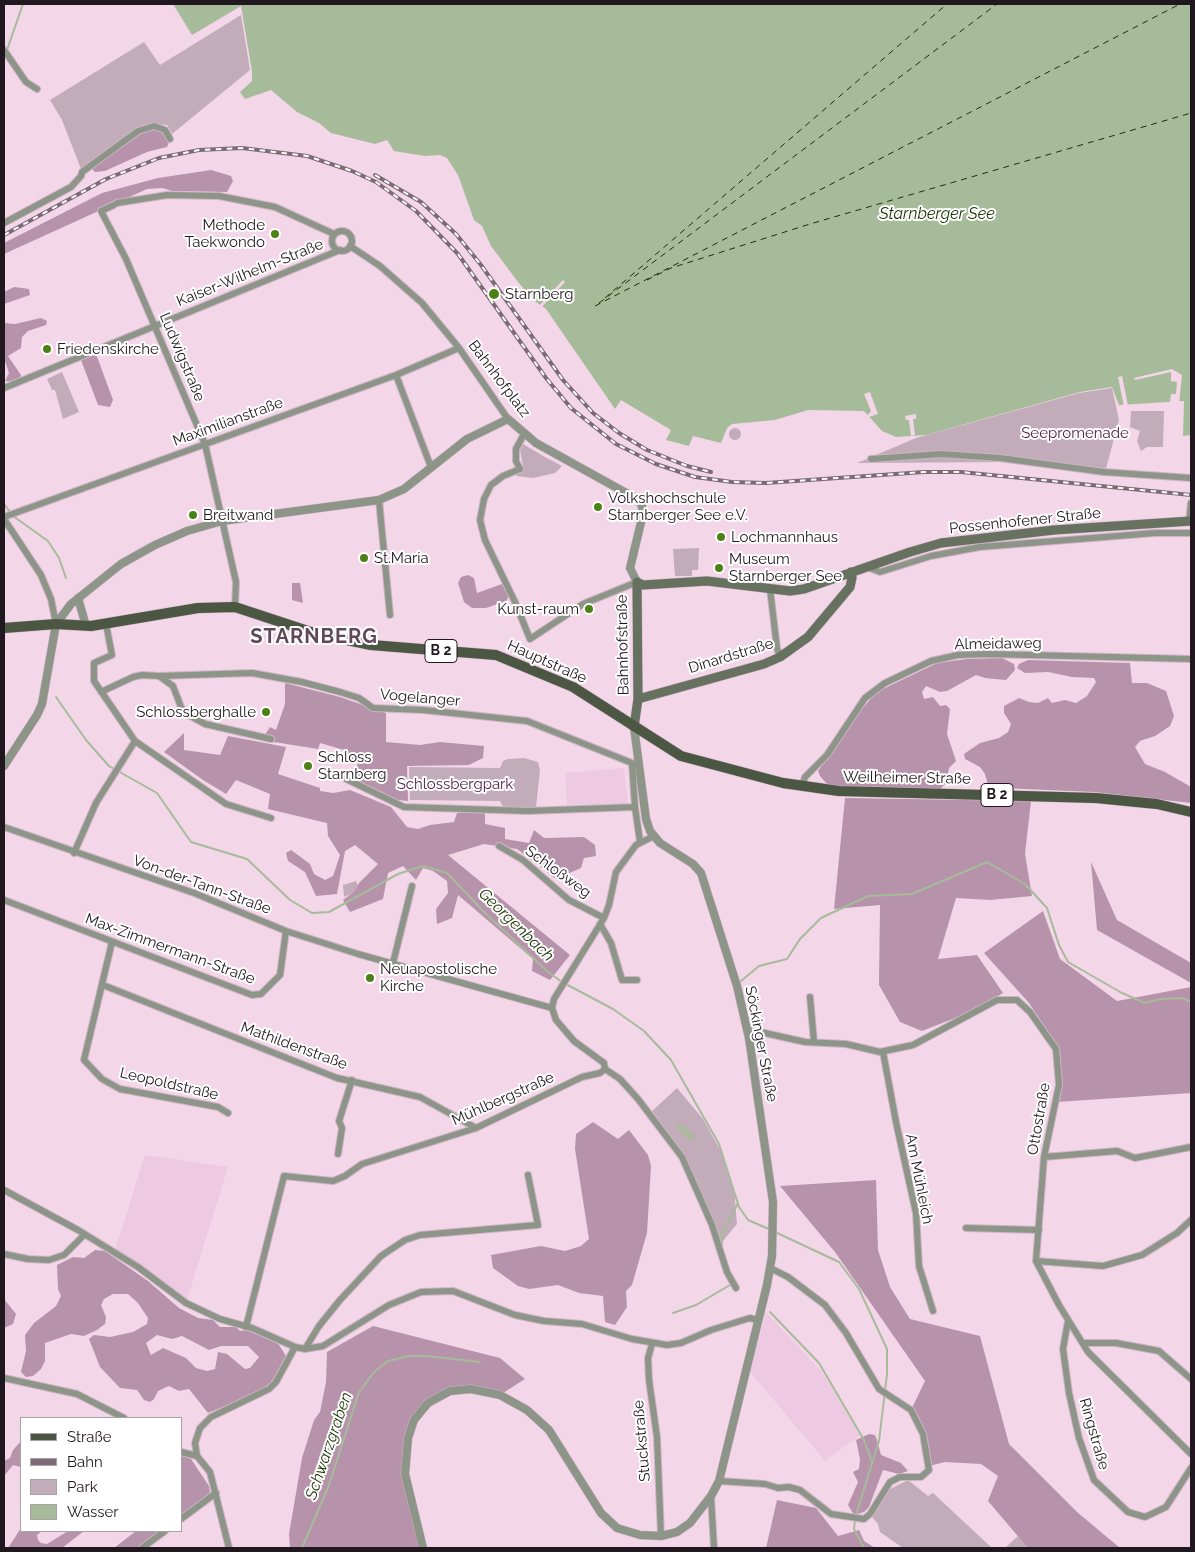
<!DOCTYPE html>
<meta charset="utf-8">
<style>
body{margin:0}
#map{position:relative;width:1195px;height:1552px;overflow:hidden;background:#f4d6e9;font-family:Raleway,sans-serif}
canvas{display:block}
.frame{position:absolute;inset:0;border:5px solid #21171e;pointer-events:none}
.legend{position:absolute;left:20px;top:1417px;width:162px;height:115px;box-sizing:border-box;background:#fff;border:1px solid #a6a2a5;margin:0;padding:6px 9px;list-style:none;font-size:15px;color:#21171e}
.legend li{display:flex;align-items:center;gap:10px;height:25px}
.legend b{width:25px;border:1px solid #a6a2a5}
</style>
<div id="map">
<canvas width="1195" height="1552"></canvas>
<div class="frame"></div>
<ul class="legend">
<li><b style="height:6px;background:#4b5743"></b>Straße</li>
<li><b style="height:6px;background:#7d6a76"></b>Bahn</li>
<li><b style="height:14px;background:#c2acba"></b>Park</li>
<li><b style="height:14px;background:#a6bb99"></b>Wasser</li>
</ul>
</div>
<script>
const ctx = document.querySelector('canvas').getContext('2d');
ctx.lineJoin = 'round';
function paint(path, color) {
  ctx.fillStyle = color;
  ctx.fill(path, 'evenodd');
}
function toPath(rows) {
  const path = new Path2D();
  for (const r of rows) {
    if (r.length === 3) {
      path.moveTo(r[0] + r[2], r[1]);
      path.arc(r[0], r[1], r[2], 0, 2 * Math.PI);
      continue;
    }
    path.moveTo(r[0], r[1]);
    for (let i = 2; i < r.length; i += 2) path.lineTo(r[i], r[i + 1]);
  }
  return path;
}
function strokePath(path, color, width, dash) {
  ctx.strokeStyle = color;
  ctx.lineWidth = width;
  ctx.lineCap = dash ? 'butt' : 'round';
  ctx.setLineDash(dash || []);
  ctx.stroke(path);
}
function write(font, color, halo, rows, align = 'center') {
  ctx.font = font + ' Raleway,sans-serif';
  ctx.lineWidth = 4;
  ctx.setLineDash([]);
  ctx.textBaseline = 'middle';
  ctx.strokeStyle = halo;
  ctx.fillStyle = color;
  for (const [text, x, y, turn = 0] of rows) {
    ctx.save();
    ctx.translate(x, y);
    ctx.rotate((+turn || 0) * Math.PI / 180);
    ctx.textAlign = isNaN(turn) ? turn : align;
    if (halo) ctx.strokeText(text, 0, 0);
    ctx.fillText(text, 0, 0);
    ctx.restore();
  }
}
paint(toPath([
 [624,768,628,804,567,805,565,773],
 [145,1155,228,1167,186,1303,114,1253],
 [766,1312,822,1372,860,1435,825,1461,750,1372]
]), '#eec9e2');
paint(toPath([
 [241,15,250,70,172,134,167,125,154,124,136,128,81,169,62,120,50,100,144,42,160,65],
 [62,372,79,412,63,419,55,390,52,390,47,379],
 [1112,388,1119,420,1104,476,1012,462,857,463,916,438,1079,393],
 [1131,411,1164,411,1163,447,1147,447,1141,451,1137,441,1140,431,1130,427],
 [735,434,6],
 [523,444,545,457,562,466,555,473,533,478,516,476,523,466,520,450],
 [699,548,698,570,692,570,692,576,675,576,673,549],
 [524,758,538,762,540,770,536,807,503,807,500,801,410,800,409,767,500,768,503,761,508,759],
 [356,881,360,890,344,897,343,885],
 [677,1088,703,1119,722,1153,734,1189,737,1224,717,1248,712,1225,682,1157,650,1113],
 [908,1480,928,1496,933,1493,992,1548,903,1548,880,1532,878,1524,872,1517,888,1490],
 [1018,1536,1028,1548,1005,1548]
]), '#c2acba');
paint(toPath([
 [156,129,166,134,169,142,167,147,147,152,105,171,95,172,92,169,137,134],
 [211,170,231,176,233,181,227,192,172,191,162,188,147,189,4,254,4,243,102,193,158,178],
 [14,287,29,289,30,295,4,304,4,292],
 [41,318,47,321,46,325,28,331,22,337,21,348,8,356,21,375,19,382,5,381,9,373,4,358,4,323,15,324],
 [96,354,113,400,110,407,98,405,81,360,83,356],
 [468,575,474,578,477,593,502,584,508,592,508,598,506,601,486,608,472,608,464,602,458,583,461,577],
 [292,583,300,583,303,603,292,600],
 [1002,658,1014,664,1015,670,1006,680,985,678,976,675,947,691,940,692,926,686,922,692,924,699,933,697,940,706,946,705,950,709,947,734,956,761,949,768,946,783,940,789,839,788,827,784,820,776,818,771,850,723,873,696,883,689,937,663,967,659],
 [1028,660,1130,663,1132,683,1147,683,1166,691,1174,716,1170,726,1155,736,1140,741,1135,747,1145,764,1165,772,1191,787,1191,803,1094,792,1002,788,988,785,985,774,980,767,965,759,964,754,980,743,999,738,1008,732,1011,724,1004,713,1004,706,1019,698,1029,702,1038,703,1048,698,1052,703,1065,700,1076,703,1087,696,1096,682,1094,678,1072,677,1048,672,1025,673,1017,668,1019,664],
 [285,683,340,697,386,713,386,742,420,745,440,742,484,746,483,758,469,765,407,766,408,801,398,800,353,778,358,763,343,757,344,750,320,743,318,749,274,742,274,739,264,736,270,727,276,730,285,704],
 [184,733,184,750,220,755,228,736,286,747,278,774,320,788,320,791,333,793,350,790,391,807,407,827,418,829,430,825,454,822,457,813,485,812,485,824,505,828,505,839,529,843,534,830,544,838,584,837,595,845,596,856,584,858,581,868,556,879,517,849,484,844,448,855,570,955,550,980,532,971,533,959,458,895,452,918,437,924,436,909,448,893,447,881,433,871,423,868,416,880,403,866,388,873,383,899,350,912,343,900,355,891,359,883,378,864,355,845,345,851,337,894,316,896,305,872,288,861,286,853,291,850,310,864,314,874,325,880,333,876,340,855,328,836,327,823,268,809,270,794,236,780,226,794,203,780,164,752],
 [845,798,1031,801,1025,854,1032,896,990,900,956,898,938,959,977,955,1003,993,973,1011,922,1031,900,1022,879,985,880,905,834,909],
 [1091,862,1117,920,1191,963,1191,983,1097,930],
 [1043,911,1060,959,1117,1001,1191,987,1191,1093,1057,1102,1058,1047,1029,1003,984,953],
 [593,1122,618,1139,629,1130,648,1155,651,1166,647,1233,632,1285,626,1291,627,1307,615,1325,605,1322,603,1296,579,1293,558,1285,529,1289,518,1286,493,1268,491,1255,541,1246,565,1251,581,1246,589,1239,575,1149,576,1134],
 [876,1180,878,1250,890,1287,910,1319,980,1336,1009,1444,1077,1512,1120,1548,1028,1548,988,1501,998,1476,981,1464,945,1462,929,1466,923,1434,911,1410,925,1381,835,1252,780,1186],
 [95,1250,105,1251,148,1281,179,1308,198,1318,213,1320,220,1327,236,1327,240,1331,245,1330,276,1340,286,1356,277,1378,269,1386,246,1398,208,1413,189,1389,179,1391,169,1386,158,1391,154,1399,150,1402,144,1400,137,1390,120,1388,100,1367,89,1339,94,1335,110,1337,133,1332,147,1324,148,1318,138,1303,128,1294,113,1294,104,1299,101,1305,106,1317,105,1324,97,1330,84,1336,71,1334,45,1343,45,1361,41,1369,33,1376,26,1377,21,1372,26,1351,25,1335,34,1323,56,1306,61,1296,58,1289,57,1265,73,1257,84,1258],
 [157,1335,172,1339,182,1336,209,1350,221,1346,248,1346,259,1357,250,1368,245,1369,227,1354,218,1352,215,1369,207,1371,196,1368,186,1358,163,1348,151,1355,146,1343],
 [4,1299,16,1314,13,1324,4,1328],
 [373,1326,500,1358,525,1379,500,1395,471,1389,450,1391,428,1403,414,1420,406,1471,424,1548,290,1548,289,1534,302,1458,314,1420,320,1412,326,1382,327,1352],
 [869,1434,875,1435,877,1440,881,1455,901,1463,908,1471,899,1474,883,1470,869,1507,864,1512,854,1515,848,1505,858,1482,853,1472,859,1469,860,1459,856,1440],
 [21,1441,21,1467,13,1465,4,1476,4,1461,10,1458,13,1450],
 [181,1454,191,1459,209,1486,210,1493,181,1517],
 [777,1500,816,1508,838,1536,859,1530,864,1541,875,1548,766,1548],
 [21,1528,21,1531,42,1531,37,1535,38,1540,41,1543,47,1544,68,1531,84,1531,62,1548,8,1548],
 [136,1531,163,1531,140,1548,114,1548]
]), '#b693ab');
paint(toPath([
 [173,4,1191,4,1191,435,1183,436,1184,401,1119,405,1112,387,1080,392,926,435,896,437,882,431,864,411,808,410,775,420,732,424,727,428,721,443,693,436,689,446,666,440,671,430,621,400,615,409,546,309,536,302,518,282,491,246,482,226,474,220,458,175,447,158,440,155,425,156,394,151,387,140,375,144,331,133,319,123,297,112,271,90,245,99,240,92,252,81,252,71,241,6,192,35],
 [681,1124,694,1136,693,1139,690,1139,679,1130,677,1127]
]), '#a6bb99');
paint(toPath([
 [563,280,565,282,541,308,538,307],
 [1172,369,1182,375,1179,404,1170,402,1171,394,1176,394,1177,382,1171,381,1171,372,1135,380,1134,378],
 [1122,376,1128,406,1124,407,1118,377],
 [870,392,878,414,869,417,867,416,871,411,864,394],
 [916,414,916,419,913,419,915,435,911,436,909,420,906,420,905,416]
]), '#f4d6e9');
strokePath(toPath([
 [7,50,23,4],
 [4,504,10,512],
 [13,516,48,541,59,558,66,578],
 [56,697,86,740,109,766,157,793,191,842,247,859,290,900,312,913,329,912,398,874,423,866,447,873,485,913,547,971,562,982,613,1009,644,1031,671,1060,719,1144,739,1207,748,1220,771,1230],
 [741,981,759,966,787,959,800,939,821,918,868,896,912,894,987,862,1025,884,1047,908,1059,945,1068,962,1122,993,1145,1003,1160,999,1182,998,1191,1002],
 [775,1232,839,1262,859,1289,887,1349,887,1374,879,1441,856,1515],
 [722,1249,722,1234,738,1203],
 [770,1312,819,1363,864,1440,872,1462],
 [673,1313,696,1305,730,1285],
 [855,1520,854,1529,864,1548],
 [302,1548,329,1485,359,1392,374,1372,388,1361,409,1356,427,1356,480,1362]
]), '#a6bb99', 2);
strokePath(toPath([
 [647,280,671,268,810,224,1191,113],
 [605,298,947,4],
 [599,303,997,4],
 [595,306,1180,4]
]), '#193400', 1, [6, 5]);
const minor = toPath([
 [4,50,26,82,37,89],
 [117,203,167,195,219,196,275,207,334,234],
 [114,205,101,211,126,259,205,444,236,582,235,607],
 [4,223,71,187,81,176,82,172,138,131,154,126,165,130,170,139],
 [342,241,10],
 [350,246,380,266,422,303,459,348,508,419],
 [396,375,431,467],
 [4,388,340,250],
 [524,434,516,449,516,461,520,469,503,476,491,485,484,499,480,520,485,540,515,602,530,639,583,604,637,582],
 [871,459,941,454,1000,458,1104,472,1191,478],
 [379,500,390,615],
 [4,517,396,375,459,348],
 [4,519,41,575,51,599,56,624],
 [1189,521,1191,503],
 [867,567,880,572,931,556,980,547,1155,533,1191,533],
 [770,589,777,648,780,657],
 [106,624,112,655,94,663,94,681,135,741,226,804,271,818],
 [159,676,252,673,302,682,340,692,359,698,373,708,423,710,527,721,632,763,635,807],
 [101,692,133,677,142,675,159,676,173,686,181,707,185,713,205,724,271,739],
 [346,779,404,807,528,811,635,807,640,842],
 [802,786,805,777,827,755,865,698,885,683,931,661,958,655,988,654,1191,659],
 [4,827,194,893,286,931,358,954,552,1008],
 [499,846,523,860,569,900,604,918],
 [74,853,96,803,135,741],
 [4,900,252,995,261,994,280,975,286,931],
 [600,924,611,943,622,980,637,980],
 [112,942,84,1060,102,1079,120,1089,218,1107,228,1113],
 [393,963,412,886],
 [103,985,337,1078,420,1097,476,1128],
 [810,997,814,1042],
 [747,1029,805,1042,846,1044,880,1052,913,1045,997,1000,1017,1000,1030,1012,1056,1049,1059,1085,1044,1157,1036,1261,1059,1305,1088,1352,1191,1454],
 [883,1052,896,1122,916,1213,919,1266,933,1311],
 [605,1069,620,1079,638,1099,682,1157,712,1225,727,1272,736,1288],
 [338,1154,342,1128,339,1121,352,1080],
 [1044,1157,1117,1151,1135,1158,1191,1147],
 [4,1190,78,1230,138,1267,186,1303,220,1319,252,1328,295,1347,305,1349,323,1346,389,1305,421,1292,453,1291,515,1315,544,1321,582,1324,632,1339,667,1345,681,1343,711,1330,750,1318,757,1320],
 [966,1228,1039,1230],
 [4,1254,28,1259,49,1260,64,1255,84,1235],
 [1036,1261,1103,1266,1142,1255,1177,1233,1191,1220],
 [1068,1321,1063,1349,1069,1393,1079,1438,1094,1480,1128,1512,1145,1517,1166,1507,1191,1468],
 [246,1327,284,1176,333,1181,345,1176,362,1164,476,1128,582,1077,600,1073,605,1069,604,1063,574,1041,556,1020,552,1008,554,999,604,918,609,905,616,872,636,845,654,836],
 [1083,1343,1116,1343,1159,1351,1191,1379],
 [652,1344,648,1358,649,1380,657,1437,661,1536],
 [305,1349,319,1326,340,1300,381,1256,405,1240,420,1235,538,1225,528,1175],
 [4,1378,77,1394,124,1418],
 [181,1452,197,1456,210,1472,229,1548],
 [197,1456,195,1443,200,1428,211,1417,269,1389,276,1382,295,1347],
 [719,1481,765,1484,778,1488,789,1487,800,1490,831,1514,864,1519,870,1514,890,1482,900,1477,921,1477,929,1470,923,1434,911,1410,879,1389,846,1333,825,1305,788,1277,770,1268],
 [711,1496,714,1548],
 [181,1519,216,1493],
 [142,1548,165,1531]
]);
const tertiary = toPath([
 [78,598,86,626],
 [4,766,37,715,42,704,56,624,71,604,121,564,155,545,187,531,222,521,379,500,404,489,467,439,508,419,536,443,637,499,642,506,643,514,630,568,637,582],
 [423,1548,405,1474,408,1438,414,1420,428,1403,450,1391,471,1389,500,1395,527,1410,549,1430,601,1513,617,1528,640,1535,661,1536,677,1532,690,1523,711,1496,719,1481,767,1285,772,1256,773,1202,749,1038,737,986,701,873,693,864,660,843,650,831,646,819,634,727]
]);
const secondary = toPath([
 [638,699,764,664,780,657,808,637,850,587,852,578,851,572],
 [634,727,638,699,637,582,643,585,707,581,790,591,804,589,910,552,941,543,1054,530,1191,521]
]);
const primary = toPath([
 [4,628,56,624,91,626,198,608,235,607,314,633,371,645,496,655,573,687,681,756,783,783,839,791,1096,798,1157,804,1191,812]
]);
strokePath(minor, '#ceb4c4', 8);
strokePath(tertiary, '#ceb4c4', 9);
strokePath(secondary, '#ceb4c4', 10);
strokePath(primary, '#ceb4c4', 11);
strokePath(minor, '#8d9589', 6);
strokePath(tertiary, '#8d9589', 8);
strokePath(secondary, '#667160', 9);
strokePath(primary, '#4b5743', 10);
const rail = toPath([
 [375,175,421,202,456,234,481,265,563,380,593,413,619,433,647,450,687,466,711,472],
 [4,235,106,179,159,158,199,150,242,148,307,156,352,171,376,182,416,211,458,254,546,378,571,408,616,444,656,464,695,477,732,482,766,483,924,472,961,472,1191,495]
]);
strokePath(rail, '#7d6a76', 4);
strokePath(rail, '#fff', 2, [5.5]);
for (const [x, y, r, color] of [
 [275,234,5,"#4b8117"],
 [494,294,6,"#4b8117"],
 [47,349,5,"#4b8117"],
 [598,507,5,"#4b8117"],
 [193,515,5,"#4b8117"],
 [721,537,5,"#4b8117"],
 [364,558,5,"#4b8117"],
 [719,568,5,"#4b8117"],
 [589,609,5,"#4b8117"],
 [266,712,5,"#4b8117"],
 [308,766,5,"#4b8117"],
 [370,978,5,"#4b8117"]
]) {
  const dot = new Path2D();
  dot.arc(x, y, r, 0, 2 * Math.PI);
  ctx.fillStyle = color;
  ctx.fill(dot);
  strokePath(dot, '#fff', 2);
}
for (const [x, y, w] of [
 [441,651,32],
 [997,795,32]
]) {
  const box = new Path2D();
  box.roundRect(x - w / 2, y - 11.5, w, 23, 4);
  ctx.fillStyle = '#fff';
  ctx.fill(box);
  strokePath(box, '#21171e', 1);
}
write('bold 14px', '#21171e', null, [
 ["B 2",441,651],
 ["B 2",997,795]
]);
write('15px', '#21171e', '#fff', [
 ["Methode",265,225,"right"],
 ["Taekwondo",265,242,"right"],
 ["Starnberg",505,294],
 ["Friedenskirche",57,349],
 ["Volkshochschule",608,498],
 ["Starnberger See e.V.",608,515],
 ["Breitwand",203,515],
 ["Lochmannhaus",731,537],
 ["St.Maria",374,558],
 ["Museum",729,559],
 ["Starnberger See",729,576],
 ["Kunst-raum",579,609,"right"],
 ["Schlossberghalle",256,712,"right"],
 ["Schloss",318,757],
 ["Starnberg",318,774],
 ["Neuapostolische",380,969],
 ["Kirche",380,986]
], 'left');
write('15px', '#21171e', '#fff', [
 ["Kaiser-Wilhelm-Straße",250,273,-22],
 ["Ludwigstraße",182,357,67],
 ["Bahnhofplatz",499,379,53],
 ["Maximilianstraße",228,422,-20],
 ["Possenhofener Straße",1025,521,-6],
 ["Almeidaweg",998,644,-1],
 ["Bahnhofstraße",623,645,-91],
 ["Dinardstraße",731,656,-17],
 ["Hauptstraße",547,662,24],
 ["Vogelanger",420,698,5],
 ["Weilheimer Straße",907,778,1],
 ["Schloßweg",558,872,36],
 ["Von-der-Tann-Straße",202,885,20],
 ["Max-Zimmermann-Straße",170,949,20],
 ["Söckinger Straße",761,1044,79],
 ["Mathildenstraße",294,1046,20],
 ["Leopoldstraße",169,1084,13],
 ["Mühlbergstraße",503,1099,-24],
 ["Ottostraße",1039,1119,-80],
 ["Am Mühleich",919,1179,79],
 ["Ringstraße",1094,1434,74],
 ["Stuckstraße",642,1441,-95]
]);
write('15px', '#512345', '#fff', [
 ["Seepromenade",1075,433],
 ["Schlossbergpark",455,784]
]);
write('italic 16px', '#193400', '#fff', [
 ["Starnberger See",937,214],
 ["Georgenbach",516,925,44],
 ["Schwarzgraben",329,1446,-71]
]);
ctx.letterSpacing = '1px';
write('bold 20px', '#614859', '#fff', [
 ["STARNBERG",314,637]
]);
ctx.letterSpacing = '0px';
</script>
